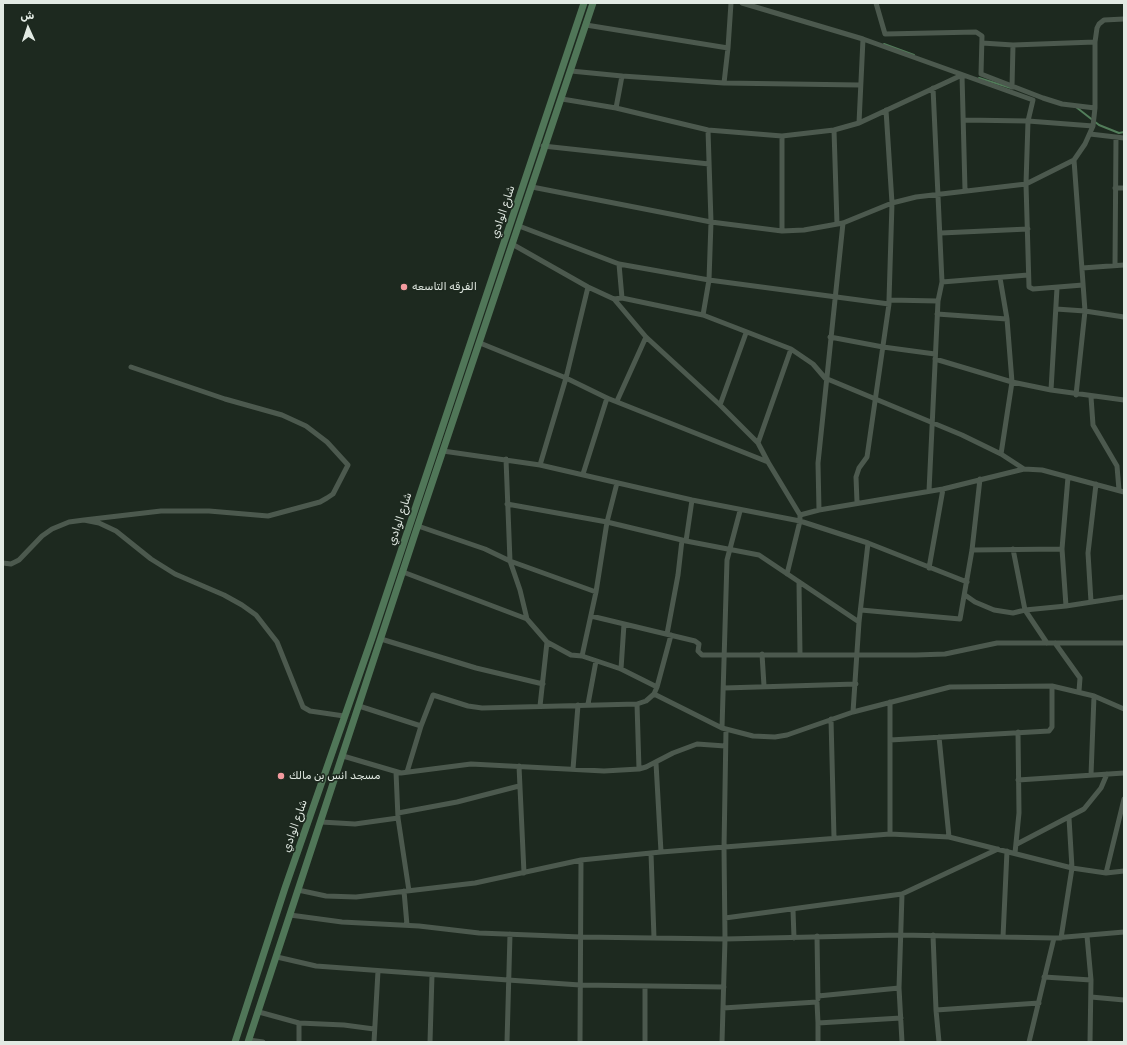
<!DOCTYPE html>
<meta charset="utf-8">
<style>
body{margin:0}
#map{position:relative;width:1127px;height:1045px;overflow:hidden;background:#1d291f;font-family:Rubik,"Noto Sans Arabic",sans-serif}
canvas{display:block}
.frame{position:absolute;inset:0;border:4px solid #e2eae3;pointer-events:none}
.north{position:absolute;left:8px;top:8px;width:40px;height:40px;-webkit-text-stroke:3px #1d291f;paint-order:stroke;rotate:357deg;font-size:11px;font-weight:700;line-height:16px;text-align:center;color:#e2eae3}
.north::after{content:'';display:block;margin:auto;width:14px;height:18px;background:#e2eae3;clip-path:polygon(50% 0,100% 100%,50% 72%,0 100%)}
</style>
<div id="map">
<canvas width="1127" height="1045"></canvas>
<div class="frame"></div>
<div class="north">ش</div>
</div>
<script>
const ctx = document.querySelector('canvas').getContext('2d');
ctx.lineJoin = 'round';
function toPath(rows) {
  const path = new Path2D();
  for (const r of rows) {
    path.moveTo(r[0], r[1]);
    for (let i = 2; i < r.length; i += 2) path.lineTo(r[i], r[i + 1]);
  }
  return path;
}
function strokePath(path, color, width, dash) {
  ctx.strokeStyle = color;
  ctx.lineWidth = width;
  ctx.lineCap = dash ? 'butt' : 'round';
  ctx.setLineDash(dash || []);
  ctx.stroke(path);
}
function write(font, color, halo, rows, align = 'center') {
  ctx.font = font + ' Rubik,"Noto Sans Arabic",sans-serif';
  ctx.lineWidth = 3.5;
  ctx.setLineDash([]);
  ctx.textBaseline = 'middle';
  ctx.strokeStyle = halo;
  ctx.fillStyle = color;
  for (const [text, x, y, turn = 0] of rows) {
    ctx.save();
    ctx.translate(x, y);
    ctx.rotate((+turn || 0) * Math.PI / 180);
    ctx.textAlign = isNaN(turn) ? turn : align;
    if (halo) ctx.strokeText(text, 0, 0);
    ctx.fillText(text, 0, 0);
    ctx.restore();
  }
}
strokePath(toPath([
 [884,44,914,55],
 [979,78,1011,88],
 [1076,107,1099,125,1119,133,1124,132]
]), '#527d5a', 2);
strokePath(toPath([
 [742,3,863,39,1033,100,1028,121,1026,184,1029,287,1033,289,1083,285],
 [876,3,885,34,976,32,982,36,981,74,1043,98,1062,104,1095,108],
 [586,25,728,48,731,3],
 [982,43,1013,45,1095,42],
 [571,71,622,76,724,83,859,85],
 [962,75,965,190],
 [724,83,728,48],
 [1012,87,1013,45],
 [562,99,616,108,708,130,782,136,834,130,859,123,962,75],
 [616,108,622,76],
 [886,110,892,203,889,300],
 [964,120,1028,121,1093,126],
 [859,123,863,39],
 [834,130,837,224],
 [1090,134,1124,138],
 [543,146,709,164],
 [1074,160,1085,311,1076,395],
 [532,187,711,222,782,231,804,230,843,223,892,203,916,197,1026,184,1074,160,1085,144,1093,126,1095,108,1095,42,1097,28,1099,24,1104,20,1124,19],
 [1115,188,1124,188],
 [519,226,619,264,709,280,889,304,889,300,938,301],
 [782,231,782,136],
 [941,233,1028,229],
 [512,244,588,287,614,299,622,298,703,315,791,349,813,364,825,378,962,435,1001,454,1024,469],
 [619,264,622,298],
 [1115,265,1116,138],
 [1082,268,1124,265],
 [1000,278,1007,319,1012,382,1001,454],
 [942,282,1028,275],
 [614,299,646,337,720,405,758,443,768,462,800,515],
 [1056,309,1085,311,1124,317],
 [937,314,1007,319],
 [703,315,709,280,711,222,708,130],
 [830,337,883,347,935,354],
 [480,343,566,378,607,398,768,462],
 [935,359,1012,382,1051,390,1124,400],
 [1051,390,1057,288],
 [1091,397,1093,425,1117,466,1119,490],
 [617,401,646,337],
 [720,405,746,333],
 [758,443,791,349],
 [443,451,540,465,692,500,800,521,800,515,819,510,943,489,1024,469,1042,470,1124,492],
 [506,459,510,561,520,590,527,619],
 [540,465,566,378,588,287],
 [583,474,607,398],
 [929,491,938,301,942,282,933,88],
 [857,502,856,477,859,468,867,457,889,304],
 [507,504,607,522,686,541,759,555,859,622],
 [819,510,818,463,843,223],
 [84,520,161,511,209,511,268,516,320,502,327,498,333,494,348,465,327,442,306,426,282,415,225,399,131,367],
 [418,526,485,549,510,561,596,592],
 [686,541,692,500],
 [1013,549,1025,610,1066,606,1124,597],
 [972,550,1062,549],
 [3,563,11,564,19,560,42,536,52,529,69,522,84,520,99,523,116,531,151,559,175,574,224,595,242,605,256,615,277,642,303,707,310,711,344,716],
 [929,568,943,489],
 [403,572,527,619,547,642,571,655,582,656,621,669,657,687,654,694,722,728,753,736,775,737,787,735,853,712,950,687,1052,686,1094,696,1124,709],
 [787,574,800,521,868,543,967,582],
 [799,583,800,654],
 [965,595,975,602,994,610,1013,613,1025,610,1047,643],
 [1091,602,1088,553,1096,484],
 [1066,606,1062,549,1068,477],
 [861,610,960,619,972,550,980,479],
 [591,616,695,641,699,644,698,651,702,655,916,655,945,654,997,643,1124,643],
 [667,634,678,575,682,540],
 [381,639,476,668,543,684],
 [1055,643,1080,678,1079,691],
 [762,654,764,686],
 [582,656,596,592,607,522,617,483],
 [621,669,624,624],
 [657,687,671,635],
 [724,688,856,684],
 [588,704,596,661],
 [637,704,639,769],
 [359,706,421,726],
 [540,706,547,642],
 [853,712,859,622,868,543],
 [831,719,834,838],
 [722,728,727,560,740,511],
 [939,737,949,837],
 [890,740,1049,731,1052,727,1052,686],
 [343,756,401,773,471,764,604,771,639,769,646,767,673,753,697,744,725,746],
 [656,763,661,852],
 [519,766,524,873],
 [573,769,578,705],
 [396,772,398,818,409,891],
 [407,772,421,726,433,695,468,706,482,708,637,704,646,701,654,694],
 [1091,775,1094,696],
 [1018,780,1124,773],
 [398,813,457,802,519,786],
 [1069,818,1072,868,1106,873,1124,871],
 [321,822,355,824,398,818],
 [890,834,890,702],
 [1017,844,1084,809,1101,788,1107,774],
 [651,853,654,938],
 [1015,853,1019,813,1018,732],
 [1106,873,1124,799],
 [298,890,326,896,356,897,475,883,581,860,661,852,890,834,949,837,1072,868,1061,938],
 [404,891,407,925],
 [902,894,899,988,902,1042],
 [793,910,794,938],
 [290,915,342,922,419,926,479,933,581,937,725,939,900,935,1054,938],
 [725,918,902,894,998,849],
 [933,935,936,1010],
 [817,936,818,999],
 [1087,936,1091,980],
 [1003,937,1007,851],
 [277,957,316,966,508,980,580,985,724,987],
 [1044,977,1091,980,1090,1042],
 [818,996,899,988],
 [1091,997,1124,1000],
 [723,1008,817,1002,818,1023,901,1018],
 [259,1012,299,1023,344,1025,374,1029],
 [818,1023,818,1042],
 [249,1040,263,1042],
 [299,1042,299,1023],
 [374,1042,378,971],
 [430,1042,432,975],
 [507,1042,510,934],
 [580,1042,581,860],
 [645,1042,645,987],
 [722,1042,725,939,724,848,726,730],
 [939,1042,936,1010,1039,1003],
 [1029,1042,1054,938,1124,932]
]), '#4c594e', 5);
strokePath(toPath([
 [235,1042,285,888,372,638,584,3],
 [248,1042,414,537,593,3]
]), '#507658', 7);
for (const [x, y, r, color] of [
 [404,287,4,"#f49b9f"],
 [281,776,4,"#f49b9f"]
]) {
  const dot = new Path2D();
  dot.arc(x, y, r, 0, 2 * Math.PI);
  ctx.fillStyle = color;
  ctx.fill(dot);
  strokePath(dot, '#1d291f', 1.5);
}
write('11px', '#e2eae3', '#1d291f', [
 ["شارع الوادي",503,212,-72],
 ["شارع الوادي",400,519,-72],
 ["شارع الوادي",295,826,-71]
]);
write('11px', '#e2eae3', '#1d291f', [
 ["الفرقه التاسعه",412,287],
 ["مسجد انس بن مالك",289,776]
], 'left');
</script>
